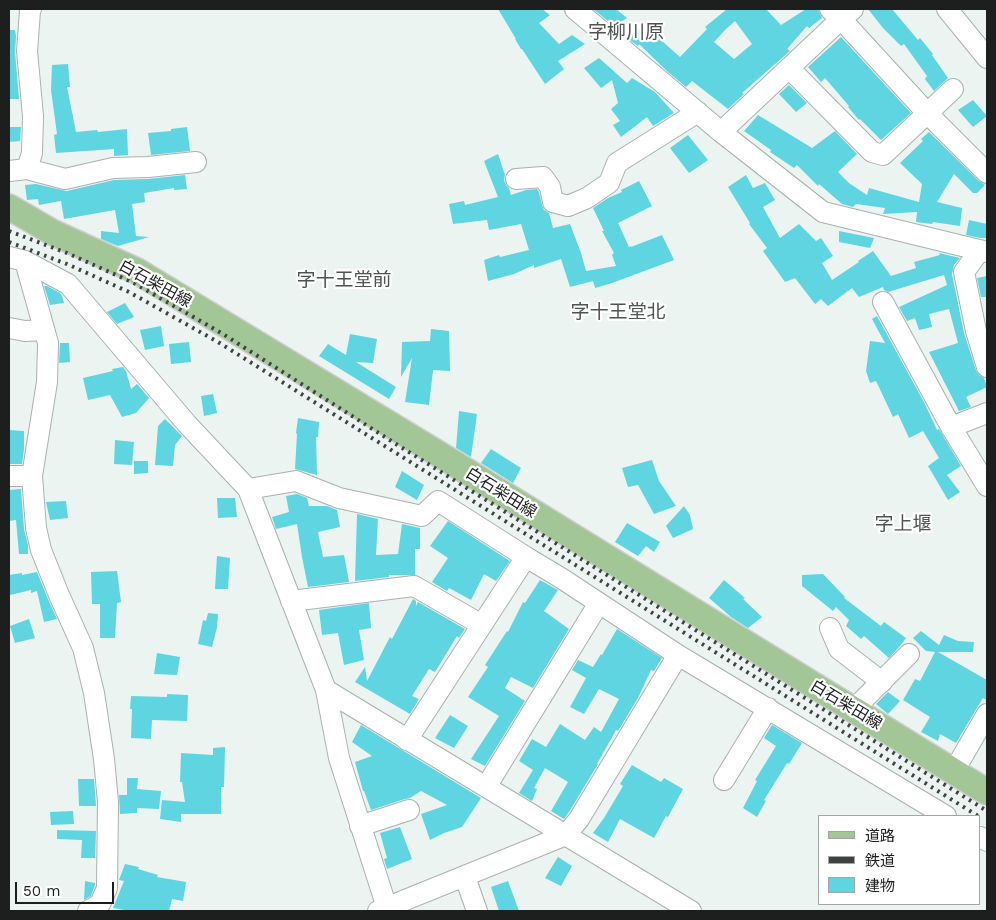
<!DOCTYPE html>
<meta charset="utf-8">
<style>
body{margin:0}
#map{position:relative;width:996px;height:920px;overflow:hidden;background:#ecf4f1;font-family:"Work Sans","Noto Sans JP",sans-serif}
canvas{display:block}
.frame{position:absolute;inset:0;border:10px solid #1c1f1e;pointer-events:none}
.legend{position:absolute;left:818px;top:815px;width:162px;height:90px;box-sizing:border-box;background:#fff;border:1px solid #a4a5a5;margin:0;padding:6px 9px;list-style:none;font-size:15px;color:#1c1f1e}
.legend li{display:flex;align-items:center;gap:10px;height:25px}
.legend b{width:25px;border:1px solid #a4a5a5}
.scale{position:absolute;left:15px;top:882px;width:99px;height:22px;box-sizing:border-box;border:2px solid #1c1f1e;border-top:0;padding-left:6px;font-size:15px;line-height:18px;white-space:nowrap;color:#1c1f1e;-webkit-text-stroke:4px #fff;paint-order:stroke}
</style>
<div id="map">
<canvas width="996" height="920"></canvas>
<div class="frame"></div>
<ul class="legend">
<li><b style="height:6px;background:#a3c697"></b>道路</li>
<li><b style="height:6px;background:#3e4240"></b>鉄道</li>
<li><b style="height:14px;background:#5ed5e0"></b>建物</li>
</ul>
<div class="scale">50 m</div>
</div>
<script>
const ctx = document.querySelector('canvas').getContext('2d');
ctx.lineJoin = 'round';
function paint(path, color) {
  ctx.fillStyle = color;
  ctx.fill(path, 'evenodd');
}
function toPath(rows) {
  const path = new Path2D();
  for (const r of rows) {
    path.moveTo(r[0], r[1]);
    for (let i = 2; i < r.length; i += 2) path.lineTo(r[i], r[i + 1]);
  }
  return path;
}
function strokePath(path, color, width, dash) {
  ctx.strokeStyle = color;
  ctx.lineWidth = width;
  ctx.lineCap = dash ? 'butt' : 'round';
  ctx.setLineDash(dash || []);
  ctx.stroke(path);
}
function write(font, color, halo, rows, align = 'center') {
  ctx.font = font + ' "Work Sans","Noto Sans JP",sans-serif';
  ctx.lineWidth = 4.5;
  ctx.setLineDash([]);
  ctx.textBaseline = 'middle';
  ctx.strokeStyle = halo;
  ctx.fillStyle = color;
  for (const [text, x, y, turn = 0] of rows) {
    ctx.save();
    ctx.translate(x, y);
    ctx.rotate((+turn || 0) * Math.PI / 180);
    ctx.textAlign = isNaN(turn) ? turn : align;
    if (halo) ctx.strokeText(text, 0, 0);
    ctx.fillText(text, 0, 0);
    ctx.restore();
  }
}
paint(toPath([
 [498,9,542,9,550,15,539,23,559,44,572,35,585,44,558,61,564,69,545,84,522,49,521,49,515,39,516,39],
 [593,9,616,9,627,18,614,26],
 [727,9,766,9,781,25,806,9,818,9,822,18,809,28,807,26,787,49,790,51,742,93,744,94,728,109,692,81,686,87,668,72,639,44,638,46,627,38,643,27,653,33,680,57,707,29,705,27],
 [735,21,752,44,734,59,714,42,726,29],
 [868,9,892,9,918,40,920,38,933,54,932,55,948,78,934,91,925,79,927,76,904,44,901,46,883,28],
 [9,30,15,30,16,36,15,52,19,99,9,99],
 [841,37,911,113,881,140,860,119,859,120,848,107,849,106,825,78,821,82,808,67],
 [599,58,627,83,632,78,655,92,674,113,653,126,647,117,621,137,613,125,620,121,611,109,618,103,612,80,601,88,584,68],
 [68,64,70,87,67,87,76,132,97,130,98,132,127,129,128,155,114,156,114,149,56,153,54,135,57,134,51,90,52,65],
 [789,85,807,103,796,112,779,94],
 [973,100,987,116,973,127,958,110],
 [758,115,812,148,835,131,857,154,838,172,849,183,867,195,869,188,919,202,922,184,900,163,923,141,921,139,929,132,979,181,985,185,977,193,973,193,954,174,937,202,962,208,960,226,933,222,932,224,916,222,917,212,883,214,885,208,856,204,853,207,842,204,819,184,818,186,797,165,794,168,770,152,771,150,744,131],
 [9,127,21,127,20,141,9,142],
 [187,127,190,151,151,155,148,133,171,131,171,129],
 [688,135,708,160,689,173,670,148],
 [498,154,505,175,504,180,506,185,509,188,511,195,526,190,537,189,539,192,542,205,544,210,549,213,553,228,570,224,581,253,586,271,616,266,612,255,614,253,602,231,604,231,593,208,608,198,622,192,621,190,639,181,652,206,618,223,629,247,631,246,631,247,662,235,674,260,612,283,595,288,593,281,570,287,561,259,534,268,534,265,514,274,488,281,484,260,499,255,500,257,529,250,521,224,489,230,487,220,453,224,449,204,464,201,465,205,498,197,484,161],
 [185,175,187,189,174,190,174,188,144,193,145,202,132,204,136,236,149,237,118,246,101,239,101,231,119,233,115,210,64,219,61,201,39,205,38,199,27,200,25,185,36,184,62,190,67,191,114,180,148,179],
 [746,175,753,188,765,183,775,200,763,207,780,238,799,224,816,241,821,238,833,256,822,263,832,280,859,262,858,261,873,251,891,276,916,268,914,262,940,255,939,253,960,258,954,265,952,274,964,333,976,370,979,375,984,378,987,387,966,397,971,407,959,411,929,352,958,343,949,309,929,314,932,327,919,330,915,318,907,321,899,307,947,285,944,275,888,292,884,290,883,287,859,297,852,288,828,306,821,299,815,304,795,278,785,282,763,251,767,248,749,224,750,223,728,187],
 [969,220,987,224,987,238,980,238,966,235],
 [839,231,874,238,870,248,839,242],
 [987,276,987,297,981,297,977,278],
 [44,286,47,286,60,293,62,296,64,303,50,305],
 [125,303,134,317,117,324,107,312],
 [877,316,925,404,937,430,939,429,961,466,947,475,960,492,948,500,928,466,939,458,923,431,909,438,898,414,893,417,876,381,870,383,866,371,870,341,885,343,872,319],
 [161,326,164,346,145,350,140,330],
 [431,329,449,331,450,371,433,370,429,405,405,402,412,358,401,377,402,342,430,341],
 [350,334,377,339,373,363,356,362,396,387,389,399,319,356,328,344,346,355],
 [189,342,191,362,171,364,169,344],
 [60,343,69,343,70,362,59,363],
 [123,367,126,371,131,389,137,384,149,398,136,413,122,417,110,395,88,400,83,378,113,371,112,369],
 [213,394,217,413,204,416,201,396],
 [459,411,477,414,471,457,456,448],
 [298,418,319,422,318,437,316,437,317,475,295,469,297,434,296,433],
 [165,419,182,436,175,445,173,466,155,465,158,426],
 [9,430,24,431,24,449,22,464,9,464],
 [115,440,134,442,132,465,114,464],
 [491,449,521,468,513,483,481,463],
 [652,460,659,481,676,506,654,514,638,485,628,487,622,468],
 [134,461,148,461,148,473,134,474],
 [402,471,424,485,417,500,395,487],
 [21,489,24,529,28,545,28,554,19,554,16,520,9,521,9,490],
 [297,494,307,498,309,506,327,506,337,510,340,527,318,532,323,557,344,555,349,582,308,587,302,557,297,524,276,529,272,517,289,512,286,496],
 [217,498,235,498,237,517,218,518],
 [66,501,68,518,50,520,46,502],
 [684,506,690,515,693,529,673,538,666,526],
 [357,514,378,519,376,555,398,554,402,524,420,528,420,549,415,549,415,575,389,575,389,577,355,581],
 [448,521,510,561,496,581,484,574,471,600,449,588,447,591,432,582,448,558,430,546],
 [627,523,660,542,654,552,646,546,638,556,615,542],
 [217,556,230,558,228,589,215,589],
 [117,571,121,602,117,603,115,638,100,638,100,604,92,604,91,572],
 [37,572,48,599,57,619,44,622,37,591,31,593,31,590,10,595,9,589,9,575,22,573,22,575],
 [823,574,845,597,844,598,881,626,884,622,906,638,900,646,889,658,864,636,861,639,846,626,849,620,836,607,833,611,802,586,802,575],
 [540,580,558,590,544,611,569,629,533,688,511,677,505,688,525,701,485,766,471,759,499,716,468,697,488,667,485,665,507,631,508,632,523,602,525,603],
 [724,580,745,598,743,599,762,617,748,628,731,617,709,598],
 [413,599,416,601,416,606,418,602,465,629,459,638,457,636,435,672,429,669,412,696,419,699,410,714,355,682,365,667,367,681,390,637,392,639],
 [369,603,371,628,359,630,364,660,344,665,338,633,322,635,319,610],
 [208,613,218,614,217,627,212,647,198,644,203,620,206,621],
 [29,619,35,638,15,643,10,626],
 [617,629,662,658,654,671,651,670,638,698,618,731,616,730,597,764,598,764,569,812,564,819,551,811,568,782,545,768,534,788,537,789,532,801,519,793,533,770,519,761,532,739,546,747,560,724,585,740,594,727,601,732,619,699,599,689,584,714,570,707,586,678,572,670,578,660,593,667,601,654,602,655],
 [921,631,939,645,944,635,958,641,974,642,973,652,938,652,987,680,987,700,983,698,956,743,940,734,938,741,921,732,930,717,903,700,915,679,920,681,935,652,926,651,913,638],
 [157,653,180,657,177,675,154,674],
 [888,692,900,701,888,714,876,704],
 [167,694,188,695,187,721,152,720,151,739,131,738,132,709,130,709,131,696,167,697],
 [450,715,468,726,454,748,435,738],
 [361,725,481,798,462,827,444,833,430,840,421,814,447,805,421,791,410,798,405,799,371,810,364,791,363,791,355,762,372,756,352,742],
 [772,725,802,743,789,764,787,763,764,800,766,801,757,817,743,808,757,781,755,780,776,746,764,738],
 [225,747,224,787,221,787,221,814,181,814,181,822,160,819,162,800,185,802,182,782,180,782,181,753,213,755,213,748],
 [632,765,661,782,664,778,683,789,668,817,666,816,654,838,620,819,608,842,593,833,604,818,623,786,620,784],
 [127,778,138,778,137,789,161,791,159,809,137,808,137,813,120,814,119,795,127,795],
 [78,779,94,779,96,806,79,806],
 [73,811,74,824,51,825,50,812],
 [400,827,412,859,387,869,384,859,387,858,380,833],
 [57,830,96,831,95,858,81,858,82,840,57,839],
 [558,857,572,866,561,886,545,878],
 [125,864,139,867,138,869,158,875,157,877,186,882,183,901,172,899,169,911,130,911,113,908,124,881,119,880],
 [85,881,95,883,95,885,91,896,84,900],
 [508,881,519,911,499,911,491,887]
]), '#5ed5e0');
const minor = toPath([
 [575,9,721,132,823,212,987,252],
 [830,9,841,19,928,114,987,173],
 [947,9,987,58],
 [789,68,872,152,883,155,953,89],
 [721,132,841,19,853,9],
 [27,169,32,153,33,116,27,51,30,11,31,9],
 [9,171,27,169,65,179,113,168,148,167,196,162],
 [516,179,543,177,550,187,553,202,568,206,587,198,609,183,617,163,698,112],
 [980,250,964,272,976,331,987,367],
 [9,257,25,261,68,284,187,424,248,489,326,690,339,758,388,911],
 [25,261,48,343,47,382,32,476,36,528,41,550,59,595,83,648,94,693,104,759,108,802,107,888,100,904,88,911],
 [883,302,951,427,987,486],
 [9,328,25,331,44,330],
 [951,427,987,413],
 [9,476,32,476],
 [248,489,296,481,339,498,422,516,438,501,526,557,561,578,678,655,946,816],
 [291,601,414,586,482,625],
 [830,628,839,649,882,682],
 [326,690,691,911],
 [853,710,909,654],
 [407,740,526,557],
 [954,771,987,714],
 [724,780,768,708],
 [486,787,599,603],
 [360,826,409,810],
 [980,837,987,841],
 [465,877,477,911],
 [378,911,566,835,579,819,678,655]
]);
const major = toPath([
 [9,207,52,232,137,271,442,456,987,792]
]);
strokePath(minor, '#aab1ae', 22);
strokePath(major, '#cdcece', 28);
strokePath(minor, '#fff', 20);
strokePath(major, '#a3c697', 25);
strokePath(toPath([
 [9,231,67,253,134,283,223,334,396,444,987,811],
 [9,242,67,264,129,292,218,342,978,816]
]), '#3e4240', 4, [2.5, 5]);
write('16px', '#1c1f1e', '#fff', [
 ["白石柴田線",155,284,29],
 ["白石柴田線",501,493,32],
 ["白石柴田線",846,705,31]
]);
write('19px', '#4e5452', '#fff', [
 ["字柳川原",626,32],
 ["字十王堂前",344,280],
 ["字十王堂北",618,312],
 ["字上堰",903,524]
]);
</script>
